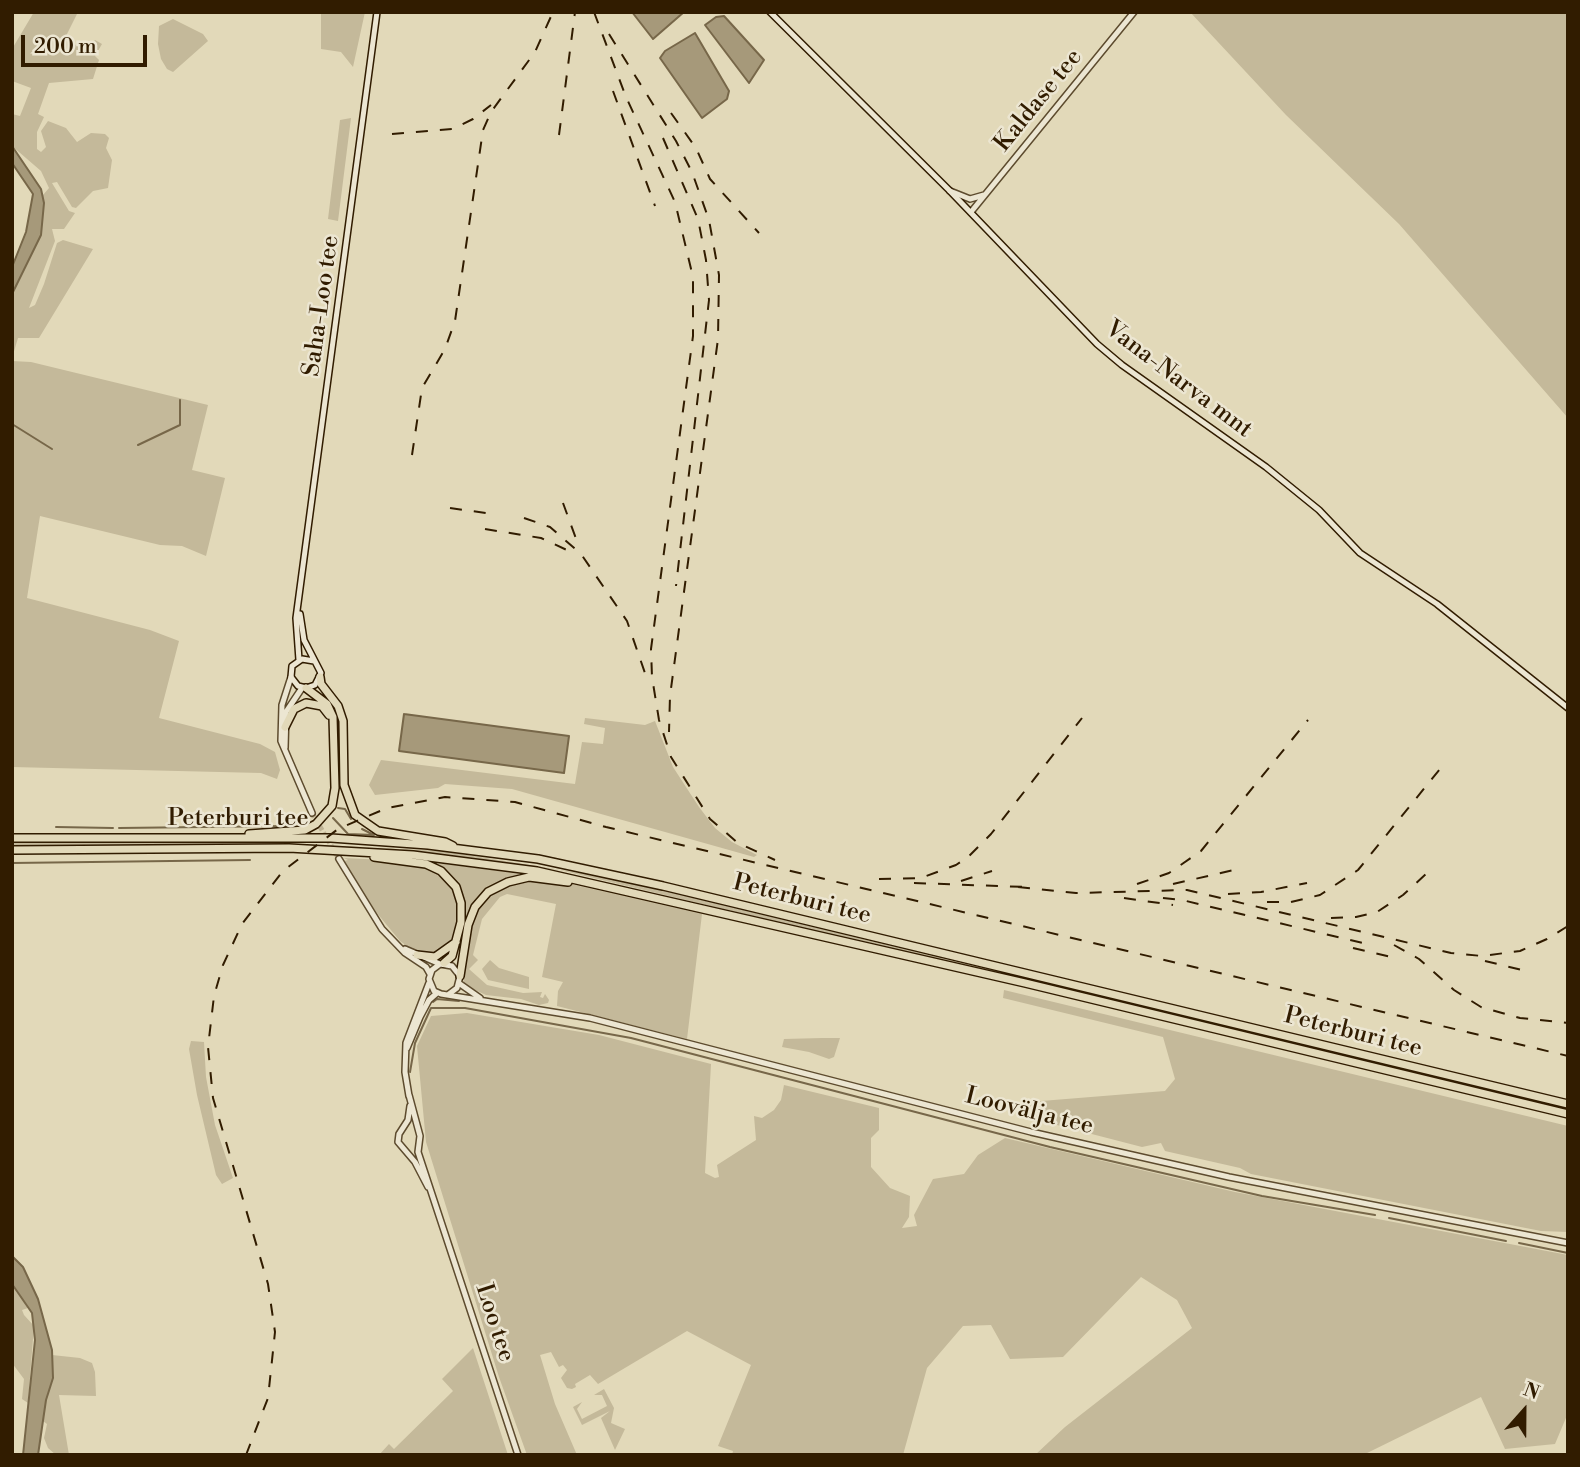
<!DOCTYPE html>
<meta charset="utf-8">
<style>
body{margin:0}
#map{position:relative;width:1580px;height:1467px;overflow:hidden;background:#e2d9b9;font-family:"Libre Bodoni",serif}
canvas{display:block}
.frame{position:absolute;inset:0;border:14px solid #311c00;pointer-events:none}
.north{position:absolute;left:1489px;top:1376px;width:70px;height:70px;-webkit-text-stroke:5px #ece6d2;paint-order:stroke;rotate:21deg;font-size:19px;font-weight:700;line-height:28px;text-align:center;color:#311c00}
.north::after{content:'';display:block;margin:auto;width:24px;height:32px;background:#311c00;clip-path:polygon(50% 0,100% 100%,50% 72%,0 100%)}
.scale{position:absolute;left:21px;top:35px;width:126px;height:32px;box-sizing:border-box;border:4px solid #311c00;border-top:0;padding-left:9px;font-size:21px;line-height:24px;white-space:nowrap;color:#311c00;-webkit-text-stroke:5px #ece6d2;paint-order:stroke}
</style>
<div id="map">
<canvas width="1580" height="1467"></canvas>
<div class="frame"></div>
<div class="north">N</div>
<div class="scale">200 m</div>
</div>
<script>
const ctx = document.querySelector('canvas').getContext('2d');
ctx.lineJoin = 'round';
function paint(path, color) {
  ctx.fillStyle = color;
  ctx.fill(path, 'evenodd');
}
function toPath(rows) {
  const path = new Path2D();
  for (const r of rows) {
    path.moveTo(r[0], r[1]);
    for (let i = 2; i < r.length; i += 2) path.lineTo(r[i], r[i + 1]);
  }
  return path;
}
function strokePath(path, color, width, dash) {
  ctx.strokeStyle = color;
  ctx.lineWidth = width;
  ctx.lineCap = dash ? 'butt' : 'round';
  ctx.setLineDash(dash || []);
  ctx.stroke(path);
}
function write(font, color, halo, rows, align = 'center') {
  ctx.font = font + ' "Libre Bodoni",serif';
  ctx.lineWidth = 5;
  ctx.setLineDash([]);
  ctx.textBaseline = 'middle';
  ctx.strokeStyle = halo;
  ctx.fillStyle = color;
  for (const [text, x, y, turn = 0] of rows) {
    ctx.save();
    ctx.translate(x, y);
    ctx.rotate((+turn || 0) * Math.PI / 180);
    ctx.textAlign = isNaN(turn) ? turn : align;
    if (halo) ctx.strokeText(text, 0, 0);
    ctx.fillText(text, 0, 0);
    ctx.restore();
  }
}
paint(toPath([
 [34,12,78,12,65,38,87,52,95,40,102,44,95,56,99,60,93,79,49,83,38,114,44,117,37,132,37,149,41,152,46,147,41,131,48,121,66,128,77,142,91,133,105,134,109,138,106,148,112,160,108,188,93,191,76,208,72,207,57,182,52,183,69,211,75,213,64,229,52,229,55,241,29,308,35,305,44,284,57,243,63,240,93,249,39,338,18,338,12,358,12,294,41,235,43,195,49,188,41,171,12,146,12,114,20,116,31,88,12,81,12,49],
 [321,12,365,12,353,67,341,52,321,49],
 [1190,12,1568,12,1568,418,1399,224,1286,115],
 [173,19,203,34,208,41,173,72,167,69,161,59,158,44,159,26],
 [351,118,338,221,328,219,340,120],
 [12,361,31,362,208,405,192,470,225,478,206,556,182,546,160,545,40,516,27,598,150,630,179,641,159,718,260,744,275,752,280,770,277,779,261,773,12,767],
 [585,718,645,725,655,721,673,767,699,807,715,828,732,842,757,855,754,857,512,789,445,784,438,788,375,795,369,785,381,760,575,784,582,742,603,744,605,728,584,724],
 [240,841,442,851,611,878,1568,1110,560,870,391,848,243,845,12,845,12,843],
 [344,858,406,861,425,866,443,876,455,891,459,907,453,940,445,950,429,955,414,951,400,941,376,912,344,861,348,860],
 [428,862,477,868,526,875,506,879,482,893,473,906,459,951,457,950,464,917,462,894,448,873],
 [529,880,562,882,702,914,687,1039,557,1006,558,991,563,982,542,977,556,904,507,894,500,897,482,919,473,955,478,960,469,969,487,985,523,993,542,992,540,997,543,998,545,994,549,1000,548,1003,539,1005,521,999,486,995,464,985,463,967,471,921,480,903,500,887],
 [490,960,499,968,529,977,529,989,488,980,482,969],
 [1004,990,1568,1126,1568,1232,1541,1231,1251,1174,1240,1168,1165,1151,1161,1143,1142,1147,1026,1117,1029,1102,1165,1091,1175,1079,1163,1037,1003,998],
 [467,1013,599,1035,711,1064,705,1173,715,1178,719,1177,717,1165,756,1140,754,1116,762,1118,774,1110,781,1100,784,1085,879,1108,879,1130,871,1138,871,1167,890,1188,910,1196,909,1217,902,1228,917,1226,914,1215,933,1179,964,1174,978,1155,1005,1138,1235,1192,1568,1255,1568,1413,1555,1444,1505,1449,1481,1397,1363,1455,1035,1455,1065,1427,1192,1328,1177,1300,1141,1277,1063,1357,1010,1359,991,1325,963,1326,927,1368,903,1455,732,1455,733,1451,718,1446,751,1365,687,1331,598,1384,590,1375,575,1384,576,1387,572,1389,567,1388,561,1378,567,1370,563,1365,559,1367,551,1352,540,1355,555,1404,577,1455,527,1455,499,1377,426,1142,417,1046,431,1016],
 [822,1038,840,1038,834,1057,829,1059,809,1052,782,1047,784,1039],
 [191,1041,204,1042,206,1077,215,1125,233,1178,222,1184,216,1175,197,1095,189,1049],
 [12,1284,28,1308,22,1310,24,1315,34,1326,28,1403,22,1399,24,1379,12,1363],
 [473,1348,508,1455,379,1455,389,1444,394,1449,453,1391,442,1379],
 [52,1355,80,1358,92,1363,95,1372,96,1396,59,1395,69,1455,56,1455,48,1448,44,1438,47,1424,43,1421,46,1400,53,1378],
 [604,1389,614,1408,611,1423,625,1429,615,1450,601,1418,610,1411,582,1425,573,1407,582,1402,577,1409,582,1419,607,1406,602,1395,594,1395]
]), '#c4b99a');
const water = toPath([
 [632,12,684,12,653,39,632,12],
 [724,16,764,60,749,83,705,25,716,17,724,16],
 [695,33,729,91,727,99,702,118,660,58,665,51,695,33],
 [12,146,41,189,44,203,41,235,12,294,12,267,26,232,33,194,12,163,12,146],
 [404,714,569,736,564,773,399,751,404,714],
 [12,1256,23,1267,38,1299,52,1350,53,1378,46,1400,38,1455,23,1455,35,1340,32,1313,12,1284,12,1256]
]);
paint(water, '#a6997a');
strokePath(water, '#776749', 2);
strokePath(toPath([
 [12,424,52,449],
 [138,445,180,425,180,400],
 [338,808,345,809,351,819],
 [333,818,348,834,374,835,362,829],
 [56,827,113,828],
 [119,828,289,826],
 [12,863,250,860],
 [433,1002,437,999,459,1001],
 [410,1072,415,1043,431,1008,465,1008,631,1038,1050,1147,1262,1196,1375,1215],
 [1389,1218,1506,1241],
 [1519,1243,1568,1253]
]), '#776749', 2);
strokePath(toPath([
 [312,813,339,859]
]), '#bfb394', 5, [5, 2.5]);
const tertiary = toPath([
 [950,191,970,199,984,195],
 [971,212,1134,12],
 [291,677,282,705,281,741,312,813],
 [285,748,286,712,302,688],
 [339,859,382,929,405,953,426,967,430,974],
 [405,949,440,964],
 [460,984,480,998],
 [449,994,457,988,460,976,452,966,440,964,432,970,429,979,434,991,441,994,590,1018,1031,1132,1229,1177,1568,1243],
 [407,1048,420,1017,429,1000,437,993],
 [409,1095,420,1136,418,1152,518,1455],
 [409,1096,405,1072,406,1043,429,983],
 [410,1106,408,1120,399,1134,398,1142,415,1162,428,1187]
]);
const secondary = toPath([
 [770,12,950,191,1097,344,1122,365,1266,467,1319,510,1360,553,1437,604,1568,708],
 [300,614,304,640,321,673,315,685,306,688,298,686,291,677,292,666,302,659,314,661],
 [299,660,296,618,377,12]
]);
const trunk = toPath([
 [320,677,321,684,338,706,343,721,344,785,355,815,378,831,445,842,453,846],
 [285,727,294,709,306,703,322,706,329,715],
 [249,834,305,830,316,824,332,806,335,788,333,717,327,704,306,688],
 [12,838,331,838,428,845,538,859,663,886,1568,1104],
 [12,850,289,848,413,855,537,871,1025,983,1568,1114],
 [374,857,426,864,441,871,456,887,461,903,461,922,452,956,444,963],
 [417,955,435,957,456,942],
 [460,976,468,925,475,907,488,892,508,882,529,877,568,882]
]);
strokePath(tertiary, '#5d4b2e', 8);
strokePath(secondary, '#311c00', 8);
strokePath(trunk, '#311c00', 10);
strokePath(tertiary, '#ece6d2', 5);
strokePath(secondary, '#ece6d2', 5);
strokePath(trunk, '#e2d9b9', 7);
strokePath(toPath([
 [594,12,626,97,675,202,693,277,693,336,651,649,652,677,659,720,671,757,710,819,738,843,775,860],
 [609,34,676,141,692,172,709,220,719,275,718,339,670,696,669,732],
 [613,91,655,206],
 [671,113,696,148,710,179,759,233],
 [392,134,453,129,473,119,491,105],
 [559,135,575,12],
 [663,138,698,219,706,260,709,300,676,586],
 [412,455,422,388,445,349,455,321,483,130,491,112,535,52,553,12],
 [563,503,578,544],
 [450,508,493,514],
 [524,518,550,527,581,554,627,621,646,676],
 [485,529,541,538,569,551],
 [879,879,921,878,956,865,968,857,991,834,1082,718],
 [961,881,992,871],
 [914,883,1026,887],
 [1137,884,1169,873,1201,851,1308,720],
 [1173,884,1234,870],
 [1018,887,1076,893,1187,890,1451,953,1482,956,1520,951,1547,939,1568,926],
 [1228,894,1261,892,1307,883],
 [1124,898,1173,905],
 [1163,898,1182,900,1367,944],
 [1267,902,1291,902,1320,895,1358,870,1444,764],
 [1331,918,1356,917,1377,912,1403,895,1426,874],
 [1394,945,1419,959,1454,990,1481,1007,1520,1018,1568,1023],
 [1353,948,1396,958],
 [1485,961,1522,970],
 [246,1455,268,1398,275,1332,268,1284,213,1098,208,1047,214,996,223,965,242,924,283,871,338,829,387,808,445,797,515,802,606,827,1568,1056]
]), '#311c00', 2, [12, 12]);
write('24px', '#311c00', '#ece6d2', [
 ["Kaldase tee",1039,101,-51],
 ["Saha-Loo tee",322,306,-82],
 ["Vana-Narva mnt",1178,380,37],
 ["Peterburi tee",238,819],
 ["Peterburi tee",802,900,14],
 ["Peterburi tee",1353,1033,14],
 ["Loovälja tee",1029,1112,14],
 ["Loo tee",494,1323,72]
]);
</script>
